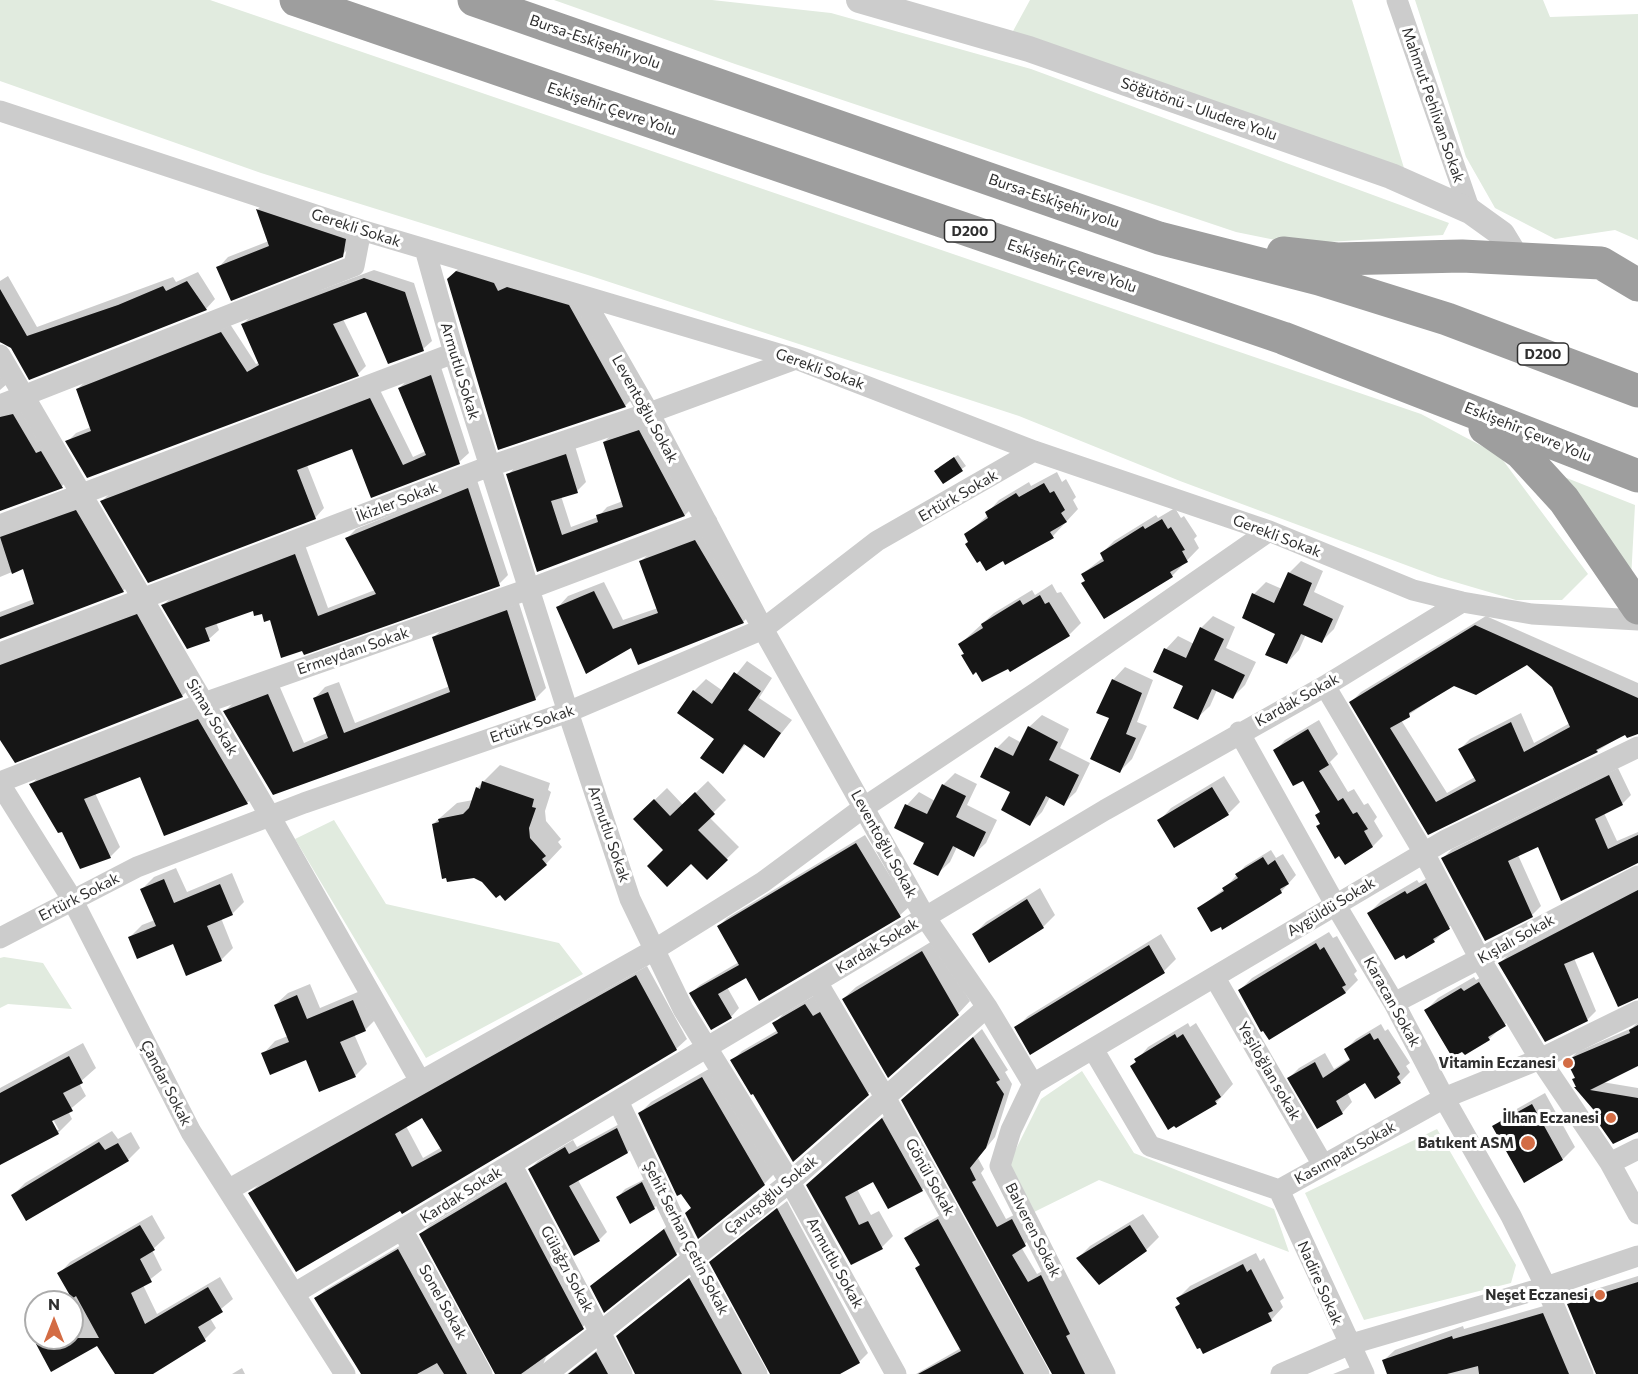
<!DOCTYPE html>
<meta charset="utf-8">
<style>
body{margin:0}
#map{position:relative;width:1638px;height:1374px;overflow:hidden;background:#fff;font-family:Commissioner,sans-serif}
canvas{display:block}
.north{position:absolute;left:24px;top:1290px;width:60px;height:60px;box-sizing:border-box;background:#fff;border:2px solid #acacac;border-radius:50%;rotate:0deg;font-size:16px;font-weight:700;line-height:24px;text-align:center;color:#2f2f2f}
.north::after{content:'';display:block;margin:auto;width:21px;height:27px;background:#d36c44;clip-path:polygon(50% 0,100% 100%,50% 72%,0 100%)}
</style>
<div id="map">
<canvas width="1638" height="1374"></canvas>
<div class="north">N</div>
</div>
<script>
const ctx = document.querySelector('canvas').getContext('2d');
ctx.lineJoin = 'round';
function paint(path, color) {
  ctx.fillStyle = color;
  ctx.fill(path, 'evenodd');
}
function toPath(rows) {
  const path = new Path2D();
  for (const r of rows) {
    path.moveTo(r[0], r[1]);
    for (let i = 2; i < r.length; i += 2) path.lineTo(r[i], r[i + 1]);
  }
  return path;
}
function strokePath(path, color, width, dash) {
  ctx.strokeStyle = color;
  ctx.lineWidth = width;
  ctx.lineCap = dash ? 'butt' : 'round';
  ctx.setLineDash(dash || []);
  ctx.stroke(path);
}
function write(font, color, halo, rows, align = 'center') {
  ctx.font = font + ' Commissioner,sans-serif';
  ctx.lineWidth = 6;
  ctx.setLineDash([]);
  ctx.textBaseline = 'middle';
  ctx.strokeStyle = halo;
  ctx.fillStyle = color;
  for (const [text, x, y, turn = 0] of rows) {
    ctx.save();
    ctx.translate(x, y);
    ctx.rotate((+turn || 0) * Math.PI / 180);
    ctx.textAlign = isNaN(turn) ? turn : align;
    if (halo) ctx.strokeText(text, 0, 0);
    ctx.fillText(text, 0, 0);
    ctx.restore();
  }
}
paint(toPath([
 [0,0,210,0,1421,414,1499,455,1588,574,1562,600,1516,600,1438,577,1180,481,1019,416,591,276,261,173,0,81],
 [554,0,712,0,831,13,1031,69,1449,223,1443,235,1295,244,1236,232,735,64],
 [1030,0,1352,0,1404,168,1012,33],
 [1415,0,1543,0,1550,17,1638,14,1638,240,1615,230,1555,239,1495,208,1466,157],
 [1549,471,1635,505,1631,579],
 [334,820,386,904,559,943,583,974,426,1058,295,839],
 [4,957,43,963,72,1009,8,1004,0,1008,0,958],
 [1082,1071,1134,1153,1274,1209,1289,1252,1099,1180,1032,1213,1009,1163,1041,1099],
 [1437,1129,1516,1265,1511,1283,1364,1320,1305,1193]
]), '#e1ebdf');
paint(toPath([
 [268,199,356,228,353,244,342,255,218,268,228,257,269,241,258,209],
 [460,267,581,294,636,395,625,406,448,279],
 [374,270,414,283,432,341,423,349,367,310,343,319,366,366,358,374,67,442,76,433,91,427,77,389,86,381,230,324,256,364,260,362,243,324,251,316],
 [198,272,215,299,206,309,30,378,8,343,0,343,0,281,8,276,37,327,173,277,176,282],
 [0,351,14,378,0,390],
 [441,367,469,453,459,462,372,496,353,447,307,465,324,508,315,518,102,501,111,492,380,390,413,457,426,451,399,388,409,379],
 [0,402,23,405,72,477,62,486,0,510],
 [649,421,694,506,685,515,538,570,508,475,517,465,575,446,586,482,577,491,561,496,571,527,598,517,607,507,623,501,604,442,613,433],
 [958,455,966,466,943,482,939,467],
 [1057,472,1062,482,1066,479,1076,497,1073,500,1078,509,1053,536,1003,559,969,541,966,535,988,515,987,513,999,500,1029,482,1031,486],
 [477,480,508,575,499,584,304,653,271,618,263,612,254,609,216,622,219,630,209,639,188,647,163,605,173,596,305,545,328,608,375,590,347,538,356,529],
 [86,501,133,581,123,591,0,638,0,612,34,599,24,567,0,577,0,523],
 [1175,508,1181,518,1184,516,1197,536,1194,539,1199,548,1172,576,1104,617,1082,574,1104,557,1102,553,1114,541,1156,515,1158,518],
 [705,531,753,612,743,622,632,646,558,607,568,596,604,582,623,620,658,608,641,561,652,551],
 [1301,561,1323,571,1314,592,1344,606,1334,629,1322,641,1306,634,1299,650,1287,663,1277,633,1254,594,1266,582,1282,589,1289,573],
 [1052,584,1057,593,1061,592,1081,623,1069,635,1008,667,966,653,960,644,994,613,1032,590,1035,595],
 [518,600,546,688,535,699,273,793,225,711,236,700,279,685,304,743,327,733,315,698,325,687,339,682,355,723,450,686,434,637,445,626],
 [147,605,192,686,182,696,0,738,0,650],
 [1213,616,1235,627,1226,648,1256,662,1245,685,1233,697,1217,690,1210,706,1197,718,1185,685,1155,671,1166,649,1178,636,1194,644,1201,628],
 [1486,616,1638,683,1638,732,1626,733,1597,751,1429,833,1351,702,1361,692],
 [1528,663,1553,686,1570,723,1534,743,1521,713,1470,739,1460,749,1475,777,1447,793,1401,720,1454,684],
 [747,661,772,678,759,698,792,720,763,756,746,744,723,772,716,739,694,691,706,679,723,691],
 [1125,667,1153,680,1137,722,1147,726,1132,759,1120,771,1111,717,1113,680],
 [208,710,257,793,247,803,165,834,141,775,95,793,120,847,111,856,81,867,63,831,31,785,40,775],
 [1042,715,1069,729,1060,748,1090,763,1076,792,1063,804,1050,797,1042,812,1030,824,1012,792,997,748,1009,736,1022,743,1029,727],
 [1319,720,1338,754,1330,762,1348,792,1354,789,1364,805,1368,803,1377,817,1374,821,1383,836,1373,846,1345,863,1321,823,1321,811,1304,779,1275,751,1285,740],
 [500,765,550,783,548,790,551,792,545,811,546,821,561,839,558,842,562,847,546,864,433,824,457,803,473,800,477,788],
 [1618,768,1631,795,1622,804,1604,813,1617,841,1638,832,1638,862,1538,845,1518,855,1541,906,1532,915,1443,858,1452,849],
 [955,773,977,784,967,805,997,820,986,843,973,855,957,847,950,862,937,874,926,842,896,828,907,805,919,792,935,801,943,785],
 [1224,776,1240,802,1228,814,1159,821,1171,808],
 [708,781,726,800,709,817,739,847,707,878,691,861,665,850,635,819,667,788,683,805],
 [865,835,909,907,900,915,760,999,747,976,727,987,739,1008,731,1017,691,993,700,985,739,962,719,926,727,918],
 [1271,850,1276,858,1283,854,1296,875,1281,892,1199,908,1224,889,1245,866],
 [176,868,187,892,232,873,244,902,232,914,221,918,233,948,221,960,173,942,130,937,142,925,155,920,142,889,154,877],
 [1438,872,1461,916,1434,941,1405,953,1369,913,1381,901,1417,880,1419,883],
 [1638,887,1638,997,1594,950,1574,958,1596,1011,1587,1020,1499,964,1508,955],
 [1040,888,1055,915,1043,927,974,934,986,922],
 [1329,932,1333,938,1337,936,1357,971,1354,974,1358,980,1346,992,1269,1038,1240,990,1252,978],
 [1161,934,1176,959,1164,971,1016,1028,1028,1016],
 [934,940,970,1001,958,1014,843,999,856,987],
 [647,966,687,1039,676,1049,400,1209,250,1193,260,1183],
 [423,1116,442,1147,423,1158,406,1126],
 [1492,971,1517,1013,1489,1039,1465,1053,1426,1010,1438,998,1474,977,1476,980],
 [310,984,320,1008,365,989,378,1017,365,1030,354,1034,367,1064,355,1076,307,1058,263,1054,275,1041,288,1036,275,1005,288,993],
 [815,995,877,1084,868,1094,754,1092,732,1061,742,1051,778,1030,774,1024,783,1014],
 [1638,1022,1638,1064,1602,1082,1638,1088,1638,1130,1599,1114,1568,1061,1577,1052,1632,1028],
 [1188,1023,1190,1027,1196,1023,1233,1084,1216,1103,1132,1066,1148,1047],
 [1381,1024,1385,1031,1388,1029,1410,1063,1406,1066,1410,1072,1400,1082,1365,1081,1347,1092,1352,1102,1342,1113,1317,1127,1289,1078,1299,1068,1325,1053,1334,1069,1351,1058,1346,1049,1356,1039],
 [982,1029,1008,1070,1005,1072,1012,1084,995,1137,978,1158,984,1169,981,1173,1006,1219,1022,1211,1034,1236,1021,1247,1037,1274,1050,1267,1099,1374,1053,1374,912,1091],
 [83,1043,96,1068,79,1083,86,1096,68,1111,72,1119,58,1133,0,1163,0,1088],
 [50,1114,59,1130,55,1130,47,1115],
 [714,1066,776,1172,764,1184,692,1208,640,1113,651,1102],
 [1545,1093,1575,1147,1563,1159,1494,1127,1506,1115],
 [893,1108,932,1179,922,1190,874,1179,857,1189,871,1215,879,1211,893,1236,882,1247,851,1263,819,1174],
 [625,1121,636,1144,628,1152,578,1180,607,1232,599,1240,530,1169,538,1161,573,1140,577,1147],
 [112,1131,118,1139,131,1132,140,1148,128,1160,13,1195,25,1183],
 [515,1174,592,1319,546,1357,543,1365,547,1374,496,1374,421,1234,430,1225],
 [651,1176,662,1200,654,1208,618,1197,625,1189],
 [787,1201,868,1353,859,1362,837,1374,770,1374,770,1367,720,1253],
 [948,1211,1041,1374,916,1374,961,1348,906,1238,915,1229],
 [1143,1214,1159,1237,1146,1250,1099,1283,1078,1258,1090,1246],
 [152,1215,165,1238,152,1250,162,1270,143,1285,157,1314,220,1277,233,1299,210,1318,216,1328,205,1339,150,1374,117,1374,98,1344,38,1345,45,1338,72,1338,72,1320,83,1314,59,1274,70,1262],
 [676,1219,687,1243,676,1254,592,1287],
 [408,1241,484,1374,363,1374,316,1299,325,1290],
 [1256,1253,1260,1261,1264,1258,1284,1298,1280,1301,1283,1307,1271,1320,1177,1307,1181,1303,1178,1298,1190,1286],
 [699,1270,759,1374,635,1374,635,1368,618,1336],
 [1638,1276,1638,1374,1596,1374,1596,1369,1569,1304,1580,1294],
 [1554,1303,1586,1374,1389,1374,1384,1360,1395,1350,1463,1326,1464,1329],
 [605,1344,623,1374,567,1374],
 [1358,1364,1363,1374,1333,1374],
 [242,1368,245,1374,232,1374]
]), '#0003');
paint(toPath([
 [256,209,346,239,343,257,231,301,216,267,269,246],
 [456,271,494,283,498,291,507,287,569,305,626,407,498,450,447,279],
 [364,278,405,292,424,351,388,364,366,312,333,324,359,376,87,478,65,441,91,431,76,389,221,332,247,372,259,365,241,324],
 [187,281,207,310,29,380,11,348,0,342,0,289,27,336,118,305,163,286,166,291],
 [431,375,460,464,371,498,352,449,297,470,316,519,148,583,100,501,370,398,403,465,426,455,398,388],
 [13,414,36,453,41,451,63,488,0,511,0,417],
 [639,430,685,516,537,572,506,474,566,454,578,493,551,501,562,535,598,522,596,515,623,507,603,442],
 [954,457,963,471,943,484,934,471],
 [1044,483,1050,493,1054,491,1065,510,1061,513,1067,522,1050,532,1054,538,1005,565,1003,561,986,571,980,561,977,563,965,544,968,542,964,534,988,518,985,512,1016,493,1019,497],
 [468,488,500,586,304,655,302,651,281,658,270,620,264,622,262,614,254,616,253,611,205,628,210,641,187,649,161,605,295,554,318,616,376,594,345,538],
 [76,510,124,592,0,639,0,617,34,604,23,569,12,574,0,537],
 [1162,519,1168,529,1171,527,1185,550,1182,551,1188,562,1170,572,1173,577,1104,619,1081,583,1085,581,1081,574,1104,561,1100,553,1143,526,1145,529],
 [695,540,744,623,638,665,631,648,586,674,556,607,594,591,613,629,658,613,639,561],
 [1288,572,1312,583,1303,605,1333,619,1322,643,1301,634,1287,664,1265,655,1275,634,1242,618,1252,593,1274,603],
 [1040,595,1045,604,1049,602,1070,636,1010,672,1008,669,982,682,976,672,973,675,961,655,964,654,958,644,983,628,981,624,1020,600,1023,605],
 [507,610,536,700,273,795,223,711,268,694,293,752,328,738,313,698,328,692,344,733,450,692,432,637],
 [137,614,183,697,15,763,0,740,0,665],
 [1475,625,1638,698,1638,734,1627,738,1625,735,1596,750,1598,752,1428,835,1349,702],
 [1527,665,1552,687,1570,727,1524,752,1511,722,1458,749,1476,781,1436,802,1390,728,1410,717,1409,713,1454,686,1476,695],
 [1200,627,1224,639,1214,660,1245,675,1233,699,1212,689,1198,720,1173,708,1183,686,1153,672,1164,648,1186,658],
 [734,672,761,691,748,710,781,733,764,758,744,744,723,774,700,758,714,739,677,713,693,690,712,704],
 [1112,679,1142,693,1126,734,1136,738,1120,773,1090,759,1109,718,1096,713],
 [198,719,248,804,164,836,140,777,107,790,84,799,111,858,80,869,62,832,58,833,29,784],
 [1028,726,1058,742,1049,760,1079,775,1064,806,1046,796,1030,826,1001,810,1010,792,980,777,995,747,1013,756],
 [1308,729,1329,765,1319,771,1338,801,1343,798,1353,814,1357,812,1368,829,1364,831,1373,847,1345,865,1339,856,1335,859,1316,826,1320,824,1315,815,1320,812,1303,781,1293,786,1273,750],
 [1609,775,1623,805,1595,819,1608,849,1638,835,1638,863,1561,901,1538,847,1508,861,1533,917,1485,941,1441,858],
 [482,781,534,799,532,807,536,808,529,828,530,838,546,856,542,859,547,865,505,901,500,895,496,898,482,882,474,878,447,882,446,878,442,879,432,824,439,822,438,819,463,814,469,808,476,787,480,789],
 [942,784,966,796,956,817,986,832,974,857,953,846,938,876,913,864,924,843,894,828,905,804,927,814],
 [1212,787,1229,815,1174,848,1157,820],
 [695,792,715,814,698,830,728,860,707,880,691,864,667,887,647,866,663,850,633,819,654,799,670,816],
 [856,843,901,917,759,1001,746,978,718,994,732,1018,711,1030,689,993,739,965,717,926],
 [1263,857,1268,865,1275,860,1289,884,1280,889,1282,893,1263,905,1222,930,1221,927,1211,932,1197,908,1224,891,1222,888,1238,878,1235,874],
 [164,879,174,903,220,884,233,915,207,926,222,961,186,976,173,944,137,959,128,937,156,926,140,889],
 [1426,883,1450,929,1433,939,1435,942,1406,959,1404,955,1395,960,1367,913,1405,891,1407,894],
 [1638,890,1638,998,1618,1007,1593,952,1564,964,1588,1021,1545,1042,1498,963],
 [1027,899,1044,928,989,963,972,934],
 [1316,943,1320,950,1324,947,1346,985,1342,987,1346,993,1269,1040,1263,1031,1261,1032,1238,990],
 [1149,945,1165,973,1030,1055,1014,1027],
 [922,951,959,1015,888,1078,842,999],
 [636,975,677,1050,402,1214,400,1211,296,1272,248,1193],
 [422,1118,442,1151,412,1167,395,1134],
 [1479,982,1506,1026,1488,1037,1490,1040,1465,1055,1462,1052,1452,1057,1424,1010,1461,988,1464,991],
 [297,995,307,1019,353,1000,366,1031,340,1042,356,1077,319,1092,306,1060,270,1075,261,1053,289,1042,274,1005],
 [805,1004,813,1016,820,1012,869,1095,793,1162,753,1094,751,1095,730,1060,778,1033,772,1023],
 [1638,1025,1638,1066,1590,1090,1638,1098,1638,1132,1613,1144,1594,1117,1598,1115,1574,1087,1576,1087,1572,1079,1575,1078,1566,1060,1630,1033,1629,1030],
 [1370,1033,1374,1040,1378,1038,1400,1074,1397,1077,1401,1083,1375,1099,1365,1083,1336,1101,1343,1114,1317,1129,1287,1078,1315,1062,1323,1078,1350,1060,1344,1049],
 [1175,1034,1177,1038,1183,1034,1221,1097,1215,1101,1217,1104,1176,1128,1174,1126,1168,1130,1130,1066,1136,1062,1134,1059],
 [973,1037,1000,1080,996,1082,1004,1094,986,1148,970,1168,976,1180,972,1182,997,1227,1012,1219,1026,1246,1012,1255,1028,1282,1041,1275,1070,1334,1066,1336,1085,1374,1052,1374,901,1100],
 [69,1056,83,1083,63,1093,73,1111,52,1121,59,1134,0,1165,0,1093],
 [702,1077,765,1185,698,1239,685,1213,691,1208,681,1194,677,1196,638,1113],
 [1532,1104,1563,1160,1524,1183,1492,1126],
 [882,1118,923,1191,888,1209,873,1182,845,1197,859,1225,868,1221,883,1249,851,1265,806,1185],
 [617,1128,628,1153,569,1186,600,1241,574,1256,528,1169,565,1147,569,1154],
 [99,1142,105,1150,118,1143,129,1161,26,1221,11,1195],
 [506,1182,584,1329,521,1374,495,1374,419,1234],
 [642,1182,655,1209,630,1224,616,1197],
 [777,1208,860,1363,840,1374,770,1374,709,1262],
 [938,1219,1024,1374,918,1374,961,1351,915,1268,920,1265,904,1238],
 [140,1225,155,1250,140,1259,152,1282,131,1293,145,1324,208,1287,223,1312,198,1327,206,1341,153,1374,115,1374,97,1346,51,1372,36,1344,47,1338,99,1338,76,1296,72,1299,57,1273],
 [1130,1225,1147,1251,1099,1285,1076,1258],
 [664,1229,677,1255,604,1313,590,1286],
 [398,1249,467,1374,444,1374,437,1363,417,1374,361,1374,314,1298],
 [1243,1264,1247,1272,1251,1269,1267,1300,1273,1311,1268,1313,1272,1321,1203,1354,1200,1348,1197,1349,1175,1307,1180,1304,1176,1298],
 [689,1278,742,1374,635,1374,616,1336],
 [1638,1282,1638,1374,1596,1374,1567,1304],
 [1543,1313,1569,1374,1479,1374,1478,1366,1447,1374,1387,1374,1382,1360,1452,1336,1453,1339],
 [596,1352,608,1374,568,1374]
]), '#161616');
strokePath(toPath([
 [1397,0,1470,211],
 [0,111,361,230,796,359,1034,451,1269,531,1413,590,1462,602,1532,614,1638,620],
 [425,249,454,353,568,712,630,899,683,1009,790,1182,896,1374],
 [582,296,649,413,763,629,925,917,987,1007,1033,1084],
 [0,355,270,816,420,1081],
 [0,405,354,266,361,230],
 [0,525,454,353],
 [0,653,490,466,649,413,796,359],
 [1325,686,1424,853,1480,959,1540,1059,1610,1163,1638,1214],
 [1239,732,1335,904,1394,1003,1444,1098,1511,1216,1546,1287,1583,1374],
 [0,782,204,703,529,589,707,522],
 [0,784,72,899,191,1132,345,1374],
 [0,938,137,867,304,803,568,712,763,629,877,541,1034,451],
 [1215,978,1323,1165],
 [817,982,885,1097,1039,1374],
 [1394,1003,1638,876],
 [1093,1049,1150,1146,1279,1190,1444,1098,1540,1059,1638,1011],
 [1033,1084,1444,841,1638,747],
 [1033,1084,1011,1130,1000,1166,1105,1374],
 [618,1101,692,1257,757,1374],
 [1610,1163,1638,1149],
 [511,1164,622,1374],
 [228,1190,654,950,763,882,863,808,1037,692,1269,531],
 [1279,1190,1364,1374],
 [403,1231,482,1374],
 [295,1293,1105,810,1325,686,1462,602],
 [547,1374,790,1182,987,1007],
 [1281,1374,1348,1345,1546,1287,1638,1256]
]), '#ccc', 21);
strokePath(toPath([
 [859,0,1029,49,1391,176,1470,211,1502,234,1516,257]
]), '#ccc', 26);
strokePath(toPath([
 [296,0,1283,338,1638,476],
 [474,0,1159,238,1319,279,1447,319,1638,391],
 [1283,253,1337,259,1462,256,1601,263,1638,285],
 [1485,428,1521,453,1564,500,1638,608]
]), '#9e9e9e', 33);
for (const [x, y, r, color] of [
 [1568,1063,6,"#d36c44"],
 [1611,1118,6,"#d36c44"],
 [1528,1143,8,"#d36c44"],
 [1600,1295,6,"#d36c44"]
]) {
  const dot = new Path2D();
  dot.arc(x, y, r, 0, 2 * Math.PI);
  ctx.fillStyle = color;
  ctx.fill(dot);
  strokePath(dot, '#fff', 2);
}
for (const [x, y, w] of [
 [970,231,51],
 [1543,354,51]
]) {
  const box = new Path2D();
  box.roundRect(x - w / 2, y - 11, w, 22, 4.5);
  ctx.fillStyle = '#fff';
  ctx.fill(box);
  strokePath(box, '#2f2f2f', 1.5);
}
write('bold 14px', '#2f2f2f', null, [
 ["D200",970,231],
 ["D200",1543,354]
]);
write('15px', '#2f2f2f', '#fff', [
 ["Bursa-Eskişehir yolu",595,42,19],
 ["Mahmut Pehlivan Sokak",1433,105,71],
 ["Eskişehir Çevre Yolu",612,109,19],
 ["Söğütönü - Uludere Yolu",1199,109,19],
 ["Bursa-Eskişehir yolu",1054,201,19],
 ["Gerekli Sokak",356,228,18],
 ["Eskişehir Çevre Yolu",1072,266,19],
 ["Gerekli Sokak",820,369,20],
 ["Armutlu Sokak",460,371,73],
 ["Leventoğlu Sokak",645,409,61],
 ["Eskişehir Çevre Yolu",1528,432,22],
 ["Ertürk Sokak",958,496,-30],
 ["İkizler Sokak",397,502,-21],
 ["Gerekli Sokak",1277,536,21],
 ["Ermeydanı Sokak",353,651,-19],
 ["Kardak Sokak",1297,700,-29],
 ["Simav Sokak",212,717,59],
 ["Ertürk Sokak",532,724,-19],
 ["Armutlu Sokak",609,834,71],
 ["Leventoğlu Sokak",884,844,61],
 ["Ertürk Sokak",79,897,-27],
 ["Aygüldü Sokak",1331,907,-31],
 ["Kışlalı Sokak",1516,939,-29],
 ["Kardak Sokak",877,946,-31],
 ["Karacan Sokak",1392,1002,61],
 ["Yeşiloğlan sokak",1269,1071,60],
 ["Çandar Sokak",166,1083,63],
 ["Kasımpatı Sokak",1345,1153,-29],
 ["Gönül Sokak",930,1177,61],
 ["Kardak Sokak",461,1195,-32],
 ["Çavuşoğlu Sokak",771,1195,-39],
 ["Balveren Sokak",1033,1230,63],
 ["Şehit Serhan Çetin Sokak",686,1238,63],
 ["Armutlu Sokak",835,1263,61],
 ["Gülağzı Sokak",567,1269,62],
 ["Nadire Sokak",1320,1283,66],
 ["Sonel Sokak",443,1302,61]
]);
write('bold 15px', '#2f2f2f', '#fff', [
 ["Vitamin Eczanesi",1556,1063],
 ["İlhan Eczanesi",1599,1118],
 ["Batıkent ASM",1514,1143],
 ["Neşet Eczanesi",1588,1295]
], 'right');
</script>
